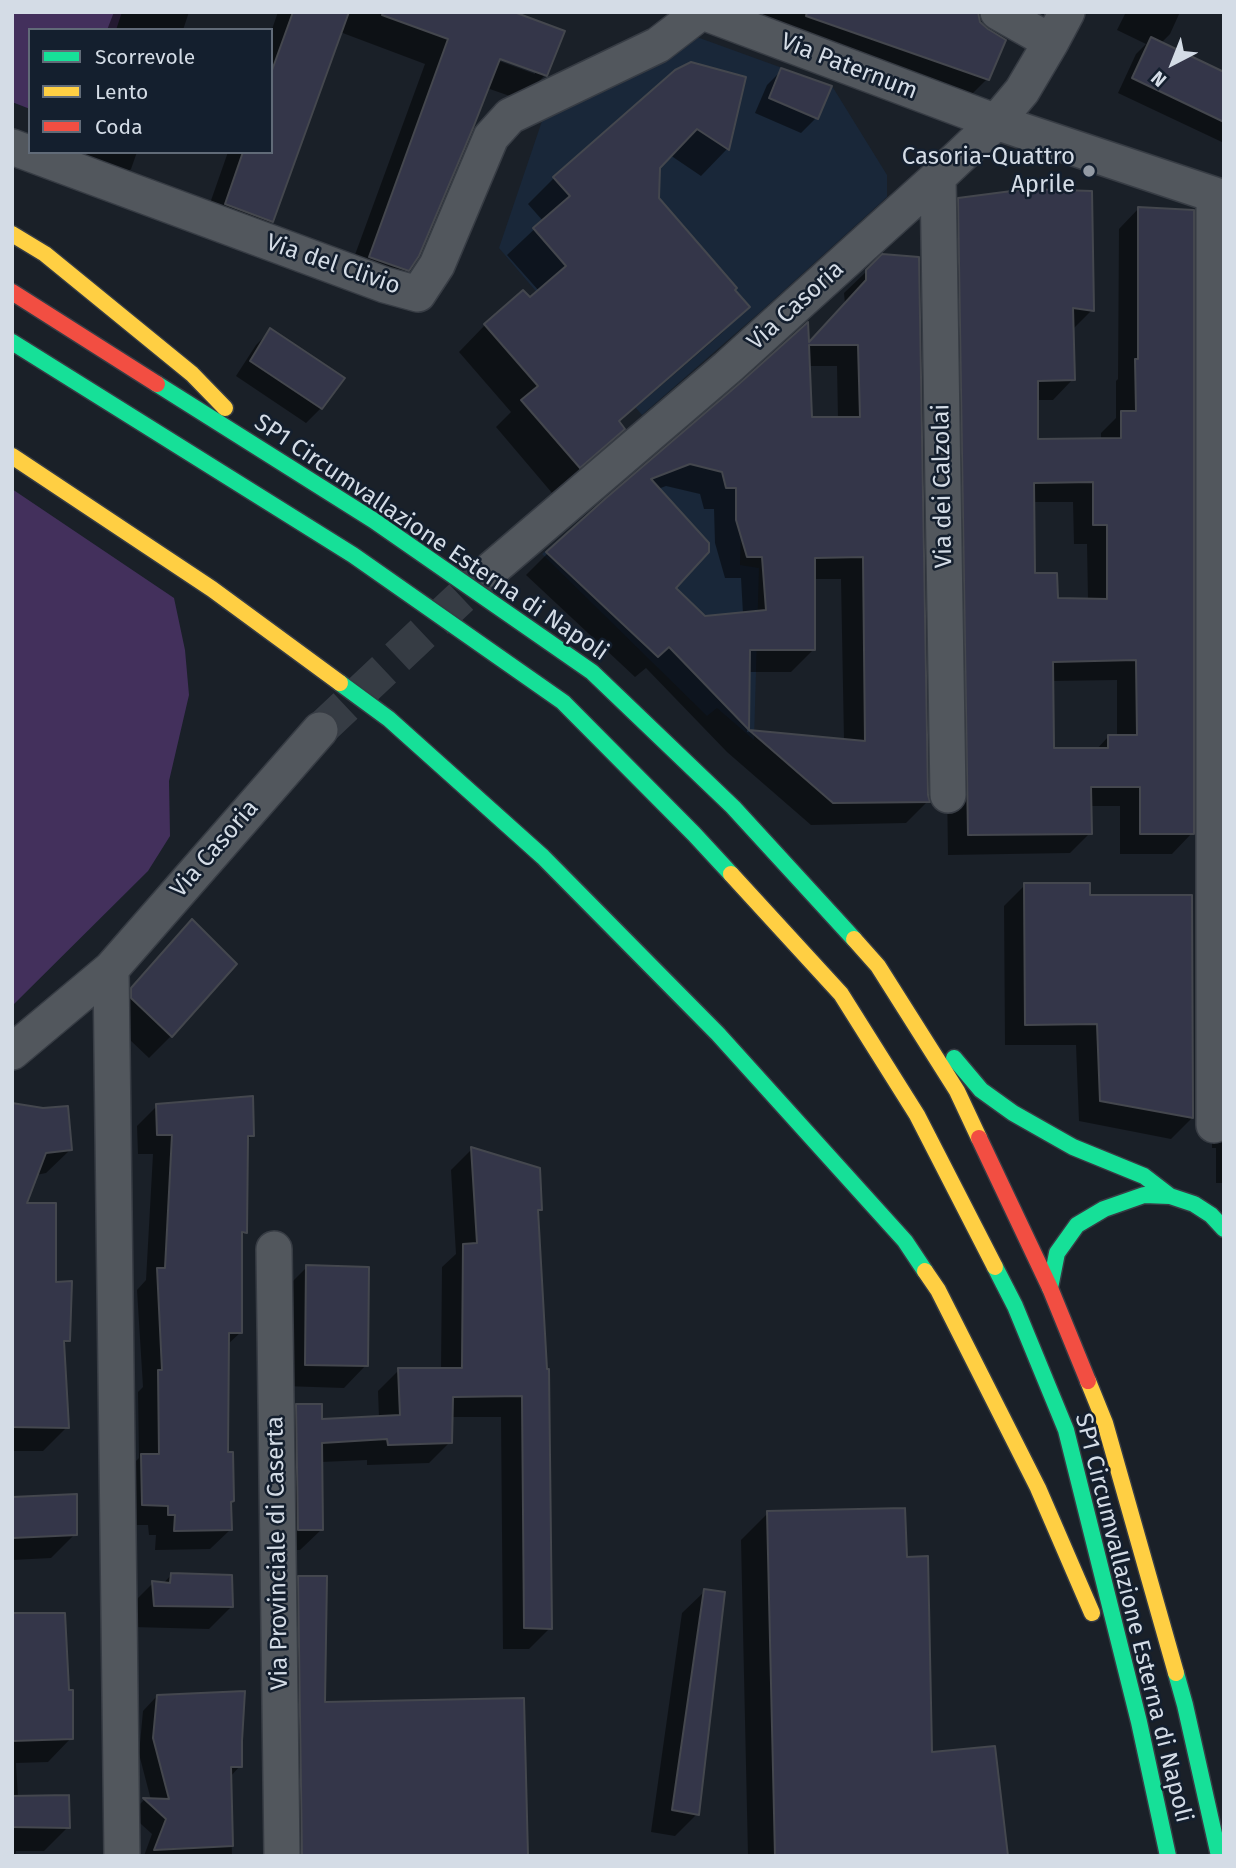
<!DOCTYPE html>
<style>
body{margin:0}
#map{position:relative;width:1236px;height:1868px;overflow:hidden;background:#1a2028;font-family:"Fira Sans",sans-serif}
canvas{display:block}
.frame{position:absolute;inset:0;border:14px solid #d4dce6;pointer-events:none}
.legend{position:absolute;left:28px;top:28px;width:245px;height:126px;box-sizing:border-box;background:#141f2e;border:2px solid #616b78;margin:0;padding:9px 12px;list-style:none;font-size:21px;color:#d4dce6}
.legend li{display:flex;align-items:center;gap:14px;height:35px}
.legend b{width:35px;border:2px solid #616b78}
.north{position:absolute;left:1138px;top:28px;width:70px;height:70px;-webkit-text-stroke:5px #141f2e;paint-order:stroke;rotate:222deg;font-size:19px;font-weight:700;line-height:28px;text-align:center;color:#d4dce6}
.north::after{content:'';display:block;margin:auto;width:24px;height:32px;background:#d4dce6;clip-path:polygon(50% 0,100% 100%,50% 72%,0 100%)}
</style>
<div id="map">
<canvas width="1236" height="1868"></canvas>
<div class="frame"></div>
<ul class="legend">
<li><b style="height:9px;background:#16e098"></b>Scorrevole</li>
<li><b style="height:9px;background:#ffcf43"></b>Lento</li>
<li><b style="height:9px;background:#f24e42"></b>Coda</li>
</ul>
<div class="north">N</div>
</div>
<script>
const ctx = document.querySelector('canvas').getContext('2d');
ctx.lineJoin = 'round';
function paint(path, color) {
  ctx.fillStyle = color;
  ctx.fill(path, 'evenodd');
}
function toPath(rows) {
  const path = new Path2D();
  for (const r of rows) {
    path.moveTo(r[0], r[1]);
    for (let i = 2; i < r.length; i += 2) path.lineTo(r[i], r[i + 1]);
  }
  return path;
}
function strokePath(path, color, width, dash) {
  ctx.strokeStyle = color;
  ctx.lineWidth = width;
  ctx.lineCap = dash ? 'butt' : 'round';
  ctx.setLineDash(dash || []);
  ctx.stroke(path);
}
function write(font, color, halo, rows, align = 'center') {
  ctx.font = font + ' "Fira Sans",sans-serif';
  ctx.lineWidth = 5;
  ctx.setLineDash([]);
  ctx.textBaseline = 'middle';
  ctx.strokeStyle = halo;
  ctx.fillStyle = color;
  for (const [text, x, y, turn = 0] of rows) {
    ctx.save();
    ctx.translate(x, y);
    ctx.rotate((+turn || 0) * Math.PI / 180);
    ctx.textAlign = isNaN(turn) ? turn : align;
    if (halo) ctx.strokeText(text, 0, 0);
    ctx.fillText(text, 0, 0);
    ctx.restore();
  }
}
paint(toPath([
 [694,36,832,86,887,175,887,197,759,313,642,415,499,248,543,118],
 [743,379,743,476,740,565,759,568,754,740,717,708,707,716,542,554]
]), '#192739');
paint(toPath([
 [12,12,122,12,116,30,30,30,30,109,12,102],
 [12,489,174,598,185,650,189,695,169,781,170,836,148,871,12,1006]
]), '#43305c');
paint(toPath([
 [114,12,189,12,183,30,107,30],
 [278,12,509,12,545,75,521,100,487,88,408,270,383,294,345,282,425,64,340,32,272,221,247,246,201,229,228,152,271,152,271,32],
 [492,54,535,70,535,74,491,58],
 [719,12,976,12,987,79,966,100],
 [1126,12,1180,12,1170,34,1160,44,1224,74,1224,143,1118,93,1136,54,1146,44,1117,30],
 [782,70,816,118,801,133,755,113,767,85],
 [744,78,727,149,701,176,670,155,659,168,657,199,748,307,722,333,618,423,623,429,596,455,552,493,496,427,511,412,459,352,485,325,529,299,539,291,507,255,543,221,528,204,554,178],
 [63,152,137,152,131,169,106,194],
 [959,200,1092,310,1072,330,1073,379,1053,400,1036,400,1037,441,1101,440,1101,433,1116,418,1116,381,1118,379,1119,229,1139,208,1192,833,1172,854,1120,854,1120,806,1090,806,1090,833,1070,853,948,855,939,220],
 [1032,502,1073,502,1074,544,1087,544,1088,600,1056,600,1033,575],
 [1117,680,1117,737,1108,737,1096,750,1053,750,1052,681],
 [867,271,928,801,906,823,811,825,727,752,646,668,635,677,526,575,548,553,807,344,845,304,844,293],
 [808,366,837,366,838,419,811,419],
 [666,486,700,494,704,509,714,509,715,543,725,578,741,578,743,614,704,618,674,588,658,489],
 [813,579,841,579,844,741,747,732,748,672,791,672,813,650],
 [271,330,321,408,306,423,236,376,256,345],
 [1025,885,1088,897,1192,897,1192,1118,1171,1139,1079,1121,1076,1045,1005,1045,1004,906],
 [1224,899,1224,1183,1216,1183,1216,1148,1212,1148,1213,910],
 [170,944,171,1036,149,1058,110,1021,110,1012],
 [12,1105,70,1150,46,1173,36,1175,24,1205,54,1284,68,1340,62,1346,67,1427,43,1451,12,1451],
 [157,1106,252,1135,246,1142,246,1232,240,1237,241,1332,227,1345,226,1453,233,1501,230,1503,230,1530,210,1549,155,1550,156,1535,149,1535,148,1525,123,1525,121,1476,139,1458,138,1392,143,1387,137,1290,146,1280,153,1154,138,1154,137,1126],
 [472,1149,540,1210,537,1213,550,1628,529,1649,503,1649,501,1417,450,1417,450,1442,429,1463,367,1465,367,1460,321,1462,322,1529,300,1550,277,1550,276,1427,297,1406,320,1421,379,1418,378,1391,399,1370,441,1370,442,1267,456,1254,451,1170],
 [307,1267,366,1365,344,1388,283,1386,285,1289],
 [12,1498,75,1534,51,1558,12,1560],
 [768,1513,905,1558,930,1754,1006,1856,748,1856,741,1540],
 [171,1575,231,1607,209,1629,132,1627,131,1605,153,1583,163,1584],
 [299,1577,323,1704,526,1856,281,1856,278,1599],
 [705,1591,697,1814,675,1836,651,1832,682,1613],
 [12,1615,71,1738,48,1762,16,1763,18,1798,68,1827,44,1851,16,1851,15,1856,12,1856],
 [157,1696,240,1766,230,1777,232,1856,144,1856,152,1834,130,1814,144,1800,151,1800,139,1754,143,1711]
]), '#0007');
const building = toPath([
 [293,12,349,12,273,222,225,204,243,152,271,152,271,73,293,12],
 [383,12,514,12,565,31,547,76,500,59,473,128,419,256,409,271,369,257,448,39,382,15,383,12],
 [807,12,978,12,980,22,988,29,1006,40,989,80,806,16,807,12],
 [1151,37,1224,72,1224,122,1132,78,1151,37],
 [691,62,746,77,729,150,697,129,660,168,659,198,737,288,735,290,750,307,619,421,625,429,580,468,521,400,538,386,484,324,523,290,530,297,566,266,533,228,570,196,553,177,675,70,691,62],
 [781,68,832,86,818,119,769,98,781,68],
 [1027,189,1092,191,1094,311,1073,308,1075,380,1038,381,1038,439,1121,438,1121,411,1136,411,1135,359,1138,359,1138,207,1194,210,1194,834,1140,834,1140,787,1091,787,1092,834,968,835,958,198,1027,189],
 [1093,482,1093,525,1107,525,1107,599,1058,598,1057,573,1035,573,1034,483,1093,482],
 [1136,660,1137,735,1108,735,1108,748,1054,748,1053,662,1136,660],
 [882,254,919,257,928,795,930,802,833,803,749,730,669,647,658,657,546,552,606,498,740,383,808,322,809,342,866,280,866,270,882,254],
 [809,345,858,345,860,417,812,417,809,345],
 [690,464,722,472,726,488,736,488,736,520,747,557,762,557,766,610,705,616,676,588,709,552,709,543,651,479,690,464],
 [863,557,865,741,749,730,750,650,815,650,815,558,863,557],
 [270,328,345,378,322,409,250,361,270,328],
 [1024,883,1090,883,1090,895,1192,895,1193,1118,1100,1101,1097,1024,1025,1025,1024,883],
 [192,919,237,964,172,1037,131,998,131,988,192,919],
 [253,1096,254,1136,248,1136,247,1233,242,1232,242,1333,229,1333,228,1452,233,1452,234,1501,231,1502,232,1530,174,1531,175,1515,168,1515,168,1506,142,1505,141,1454,159,1454,158,1370,162,1370,157,1268,165,1268,172,1135,157,1135,156,1104,253,1096],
 [12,1103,43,1108,68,1106,72,1150,46,1153,27,1203,56,1203,56,1282,72,1281,70,1341,64,1341,69,1428,12,1427,12,1103],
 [471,1147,540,1168,542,1210,538,1210,547,1369,549,1369,552,1629,524,1628,522,1396,453,1397,452,1443,388,1445,387,1439,322,1443,323,1530,298,1530,296,1404,322,1404,322,1419,400,1415,398,1368,462,1368,463,1244,477,1243,471,1147],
 [306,1265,369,1267,368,1366,305,1365,306,1265],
 [77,1494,77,1535,12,1538,12,1497,77,1494],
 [905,1508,907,1557,928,1556,932,1752,995,1746,1008,1856,775,1856,767,1511,905,1508],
 [171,1573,232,1575,233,1607,154,1606,152,1581,170,1583,171,1573],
 [298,1576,327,1576,325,1702,524,1698,528,1856,302,1856,298,1576],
 [704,1589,725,1592,699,1815,672,1810,704,1589],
 [12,1613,65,1613,69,1690,73,1690,73,1739,12,1741,12,1613],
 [245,1691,242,1741,242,1767,231,1767,233,1846,154,1850,166,1819,143,1798,169,1799,153,1738,157,1695,245,1691],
 [69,1795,70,1828,12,1827,12,1796,69,1795]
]);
paint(building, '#343649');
strokePath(building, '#44474e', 2);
strokePath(toPath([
 [320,730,491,569]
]), '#363c44', 35, [35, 18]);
const street = toPath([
 [703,12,996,122,1224,198],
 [998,12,1051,42],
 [12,147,385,285,418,294,437,265,491,137,510,116,658,45,701,12],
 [938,177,948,795],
 [1214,196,1214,1125],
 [492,569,727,368,938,177,996,122,1022,91,1051,42,1067,12],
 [111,969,122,1856],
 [12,1052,111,969,320,730],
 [274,1249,282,1856]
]);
const fast = toPath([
 [12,342,353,555,563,702,694,834,731,874],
 [157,384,373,520,592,672,733,807,854,939],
 [340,683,389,719,543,857,718,1034,905,1241,925,1271],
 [954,1058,981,1090,1013,1113,1073,1147,1144,1176,1170,1196],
 [995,1267,1015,1306,1066,1430,1139,1722,1168,1856],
 [1050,1288,1057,1253,1077,1225,1104,1209,1144,1195,1170,1196,1194,1204,1211,1215,1224,1229],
 [1176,1673,1185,1705,1219,1856]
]);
const slow = toPath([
 [12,234,45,254,192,374,225,408],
 [12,456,212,589,340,683],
 [731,874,841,994,917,1115,995,1267],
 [854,939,878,966,957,1091,979,1138],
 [925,1271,938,1290,1038,1488,1092,1613],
 [1088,1381,1105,1423,1176,1673]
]);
const jam = toPath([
 [12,292,157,384],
 [979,1138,1050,1288,1088,1381]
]);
strokePath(street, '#373c44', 38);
strokePath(fast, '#373c44', 19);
strokePath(slow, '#373c44', 19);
strokePath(jam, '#373c44', 19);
strokePath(street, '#52575d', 35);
strokePath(fast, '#16e098', 16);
strokePath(slow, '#ffcf43', 16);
strokePath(jam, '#f24e42', 16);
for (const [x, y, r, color] of [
 [1089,171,7,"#939aa4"]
]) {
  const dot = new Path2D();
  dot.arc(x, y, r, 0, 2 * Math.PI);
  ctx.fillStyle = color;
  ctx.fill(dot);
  strokePath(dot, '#141f2e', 2.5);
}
write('24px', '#d4dce6', '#141f2e', [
 ["Via Paternum",849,67,21],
 ["Via del Clivio",333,265,19],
 ["Via Casoria",796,306,-42],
 ["Via dei Calzolai",943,486,-91],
 ["SP1 Circumvallazione Esterna di Napoli",431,538,34],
 ["Via Casoria",215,849,-49],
 ["Via Provinciale di Caserta",278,1553,-91],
 ["SP1 Circumvallazione Esterna di Napoli",1133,1618,76]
]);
write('24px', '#d4dce6', '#141f2e', [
 ["Casoria-Quattro",1075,157],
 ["Aprile",1075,185]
], 'right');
</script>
